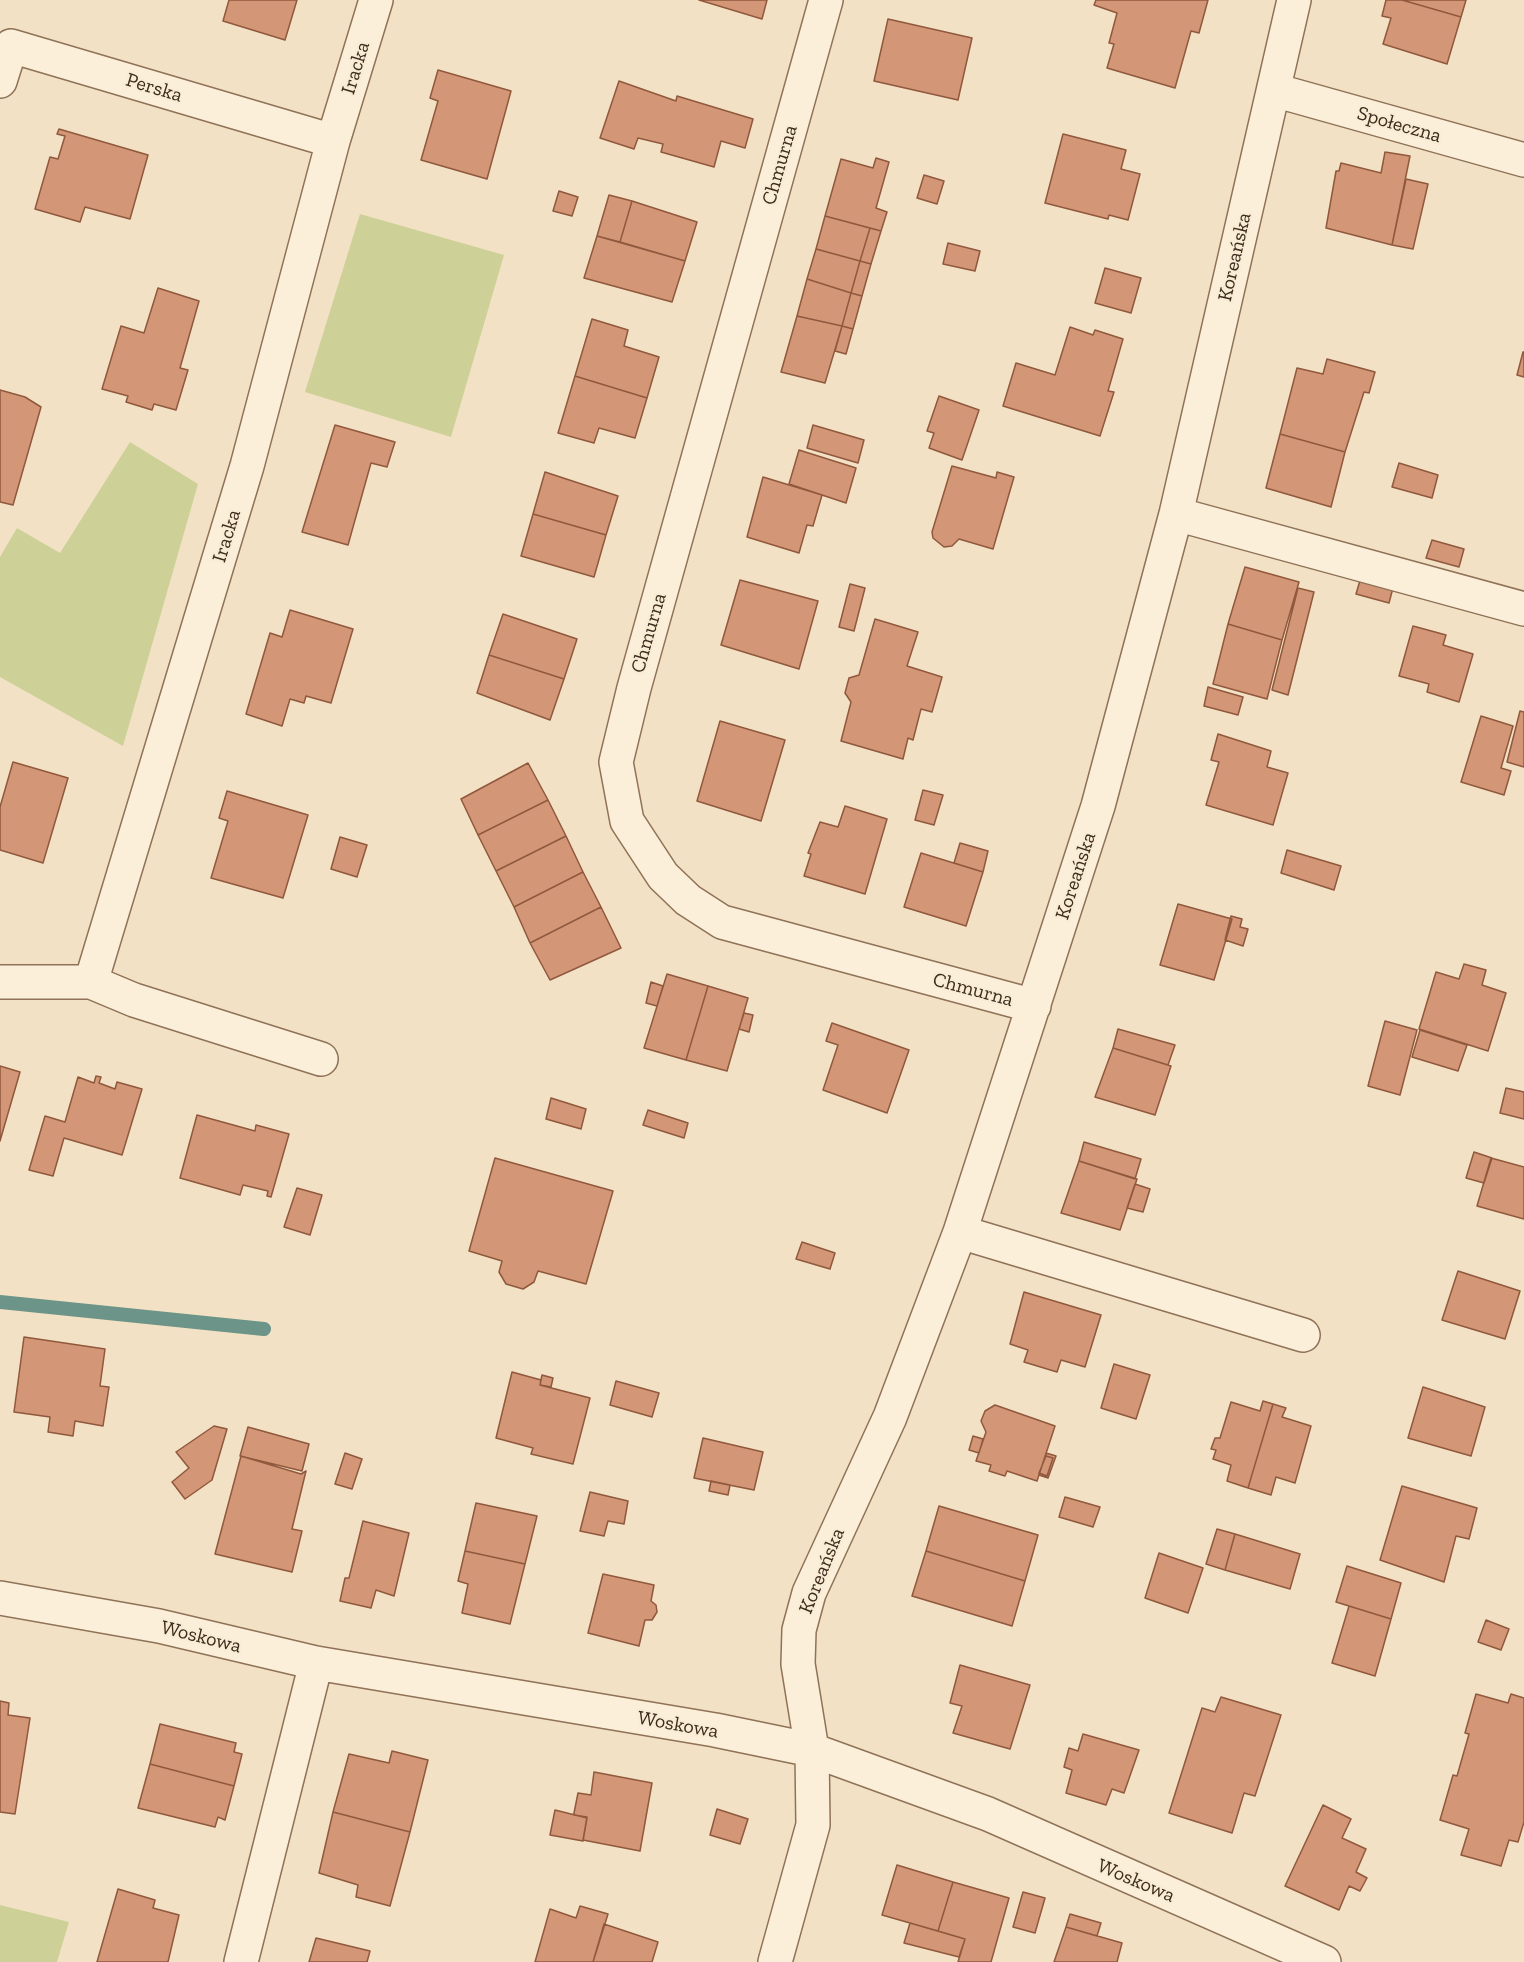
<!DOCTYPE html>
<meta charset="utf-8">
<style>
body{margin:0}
canvas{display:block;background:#f2e1c4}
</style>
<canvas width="1524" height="1962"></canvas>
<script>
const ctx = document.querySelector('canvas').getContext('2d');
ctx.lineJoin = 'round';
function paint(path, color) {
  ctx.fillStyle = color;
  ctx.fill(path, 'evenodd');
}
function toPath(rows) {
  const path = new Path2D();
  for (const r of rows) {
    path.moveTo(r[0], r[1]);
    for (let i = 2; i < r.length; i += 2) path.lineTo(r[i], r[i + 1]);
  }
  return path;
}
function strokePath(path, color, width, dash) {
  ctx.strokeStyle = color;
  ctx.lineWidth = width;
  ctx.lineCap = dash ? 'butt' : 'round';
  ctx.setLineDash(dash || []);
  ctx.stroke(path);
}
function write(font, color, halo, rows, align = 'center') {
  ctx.font = font + ' "Zilla Slab",serif';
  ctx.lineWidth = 4.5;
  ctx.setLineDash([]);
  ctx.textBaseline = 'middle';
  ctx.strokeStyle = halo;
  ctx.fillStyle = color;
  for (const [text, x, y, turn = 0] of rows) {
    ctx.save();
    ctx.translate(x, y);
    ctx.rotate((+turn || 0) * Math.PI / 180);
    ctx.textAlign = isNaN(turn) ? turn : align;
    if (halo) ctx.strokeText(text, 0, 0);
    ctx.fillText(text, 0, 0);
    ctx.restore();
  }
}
paint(toPath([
 [360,214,504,255,451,437,305,392],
 [130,442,198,484,123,746,0,677,0,557,17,528,60,553],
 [0,1905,69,1922,57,1962,0,1962]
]), '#ced197');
strokePath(toPath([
 [0,1302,264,1329]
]), '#6c9488', 14);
const building = toPath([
 [229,0,297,0,285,40,223,21,229,0],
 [699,0,767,0,762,19,699,0],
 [1096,0,1208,0,1199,33,1191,31,1175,88,1107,68,1114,44,1109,43,1117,13,1094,5,1096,0],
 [1386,0,1402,0,1461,17,1447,64,1383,44,1391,18,1382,16,1386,0],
 [1402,0,1466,0,1461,17,1402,0],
 [888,19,972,38,958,100,874,81,888,19],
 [438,70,511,91,487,179,421,160,438,101,430,98,438,70],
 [619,81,676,101,677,96,753,119,745,148,721,141,714,167,661,152,663,144,638,138,634,149,600,138,619,81],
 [59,129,148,155,130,219,85,207,80,222,35,209,50,157,58,159,65,136,57,134,59,129],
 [1063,134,1126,150,1121,169,1140,174,1128,220,1109,215,1108,219,1045,203,1063,134],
 [1385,152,1410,156,1392,245,1326,228,1336,171,1339,171,1341,163,1381,173,1385,152],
 [876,158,889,162,876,208,887,212,881,231,825,216,841,159,873,168,876,158],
 [924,175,944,181,937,204,917,198,924,175],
 [1406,179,1428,184,1413,249,1392,245,1406,179],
 [559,191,578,197,572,216,553,211,559,191],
 [609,195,632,201,620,242,597,236,609,195],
 [632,201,697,222,685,261,620,242,632,201],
 [825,216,870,228,860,261,816,249,825,216],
 [870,228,881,231,871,264,860,261,870,228],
 [597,236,685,261,672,302,584,278,597,236],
 [948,243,980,251,975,271,943,264,948,243],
 [816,249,860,261,851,293,807,279,816,249],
 [860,261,871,264,862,296,851,293,860,261],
 [1105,268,1141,278,1131,313,1095,303,1105,268],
 [807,279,851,293,842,326,797,316,807,279],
 [158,288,199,301,180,368,188,370,176,410,154,404,152,410,126,402,128,396,102,389,121,326,144,333,158,288],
 [851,293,862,296,853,329,842,326,851,293],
 [797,316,842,326,825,383,781,372,797,316],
 [592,319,628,330,624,346,659,357,647,398,575,376,592,319],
 [842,326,853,329,846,354,835,351,842,326],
 [1070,327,1093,335,1095,330,1123,339,1108,391,1114,392,1100,436,1003,406,1016,363,1055,375,1070,327],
 [1523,352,1524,352,1524,377,1517,375,1523,352],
 [1327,359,1375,372,1369,393,1364,392,1345,452,1280,434,1297,368,1323,374,1327,359],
 [575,376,647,398,635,438,599,428,594,443,558,433,575,376],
 [0,390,25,397,41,407,13,505,0,502,0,390],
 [939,396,979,410,962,460,929,448,934,433,927,431,939,396],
 [335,425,395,442,387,467,371,463,348,545,302,532,335,425],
 [813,425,864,440,858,463,807,448,813,425],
 [1280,434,1345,452,1331,507,1266,488,1280,434],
 [799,450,856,468,846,503,789,484,799,450],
 [1399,463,1438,475,1432,498,1392,487,1399,463],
 [952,466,996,478,997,472,1014,477,993,549,959,539,952,546,944,547,933,538,932,532,952,466],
 [545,472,618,496,606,535,533,514,545,472],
 [763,477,822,495,813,526,807,525,799,553,747,537,763,477],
 [533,514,606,535,594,577,521,556,533,514],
 [1432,540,1464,549,1459,567,1426,558,1432,540],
 [1245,567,1299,582,1282,640,1228,624,1245,567],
 [1361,577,1394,584,1389,603,1356,594,1361,577],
 [740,580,818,601,799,669,721,645,740,580],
 [850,584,865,588,854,631,839,627,850,584],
 [1298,588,1314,592,1288,695,1272,690,1298,588],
 [290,610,353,629,331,703,306,696,304,703,290,699,282,726,246,714,270,633,282,637,290,610],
 [503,614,577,639,564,679,489,655,503,614],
 [875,619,918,632,907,666,942,677,932,712,921,709,913,740,908,738,903,759,841,741,851,702,845,693,849,678,859,675,875,619],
 [1228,624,1282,640,1267,699,1213,684,1228,624],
 [1413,626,1446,635,1443,645,1473,654,1459,702,1427,692,1429,684,1399,676,1413,626],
 [489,655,564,679,550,720,477,693,489,655],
 [1208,687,1243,697,1238,715,1204,706,1208,687],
 [1520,711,1524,712,1524,767,1507,762,1520,711],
 [1481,716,1513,726,1501,768,1511,771,1504,795,1461,782,1481,716],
 [720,721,785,740,761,821,697,801,720,721],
 [1218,734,1271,751,1267,767,1288,773,1273,825,1206,805,1219,762,1211,760,1218,734],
 [13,762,68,778,43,863,0,850,0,807,13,762],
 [528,763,548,800,478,835,461,799,528,763],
 [923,790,943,795,934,825,915,820,923,790],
 [227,791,308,815,283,898,211,878,228,821,219,818,227,791],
 [548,800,566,836,496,871,478,835,548,800],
 [845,806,887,819,865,894,804,876,811,854,808,853,820,822,838,827,845,806],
 [566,836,583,872,514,907,496,871,566,836],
 [340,837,367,845,357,877,331,869,340,837],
 [960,843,988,851,983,872,954,863,960,843],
 [1287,850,1341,866,1334,890,1281,873,1287,850],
 [921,853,983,872,966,926,904,907,921,853],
 [583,872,601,907,530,943,514,907,583,872],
 [1178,904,1232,919,1214,980,1160,965,1178,904],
 [601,907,621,948,550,980,530,943,601,907],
 [1231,916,1242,919,1240,927,1248,929,1243,946,1225,940,1231,916],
 [1464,964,1486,970,1482,985,1506,993,1488,1051,1419,1029,1436,972,1459,979,1464,964],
 [667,974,708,986,686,1060,644,1048,667,974],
 [651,982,663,986,657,1006,646,1003,651,982],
 [708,986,748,998,727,1071,686,1060,708,986],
 [744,1013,753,1015,749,1032,739,1029,744,1013],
 [1385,1021,1417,1030,1400,1095,1368,1086,1385,1021],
 [832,1023,909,1050,887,1113,823,1090,838,1045,826,1041,832,1023],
 [1118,1029,1175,1045,1168,1065,1113,1048,1118,1029],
 [1420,1030,1467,1045,1458,1071,1412,1057,1420,1030],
 [1113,1048,1171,1066,1155,1115,1095,1097,1113,1048],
 [0,1066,20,1072,0,1141,0,1066],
 [96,1076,101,1077,99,1083,115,1089,117,1082,142,1089,122,1155,64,1138,53,1176,29,1170,45,1116,65,1122,78,1077,94,1083,96,1076],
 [1506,1088,1524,1092,1524,1119,1500,1113,1506,1088],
 [551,1098,586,1109,581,1129,546,1119,551,1098],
 [648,1110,688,1123,684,1138,643,1125,648,1110],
 [197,1115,255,1131,256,1125,289,1134,271,1197,267,1196,268,1191,243,1185,240,1195,180,1178,197,1115],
 [1084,1142,1141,1159,1135,1179,1079,1161,1084,1142],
 [1474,1152,1492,1158,1484,1183,1466,1178,1474,1152],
 [495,1158,613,1191,586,1284,538,1271,534,1282,523,1289,506,1284,499,1272,502,1261,469,1251,495,1158],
 [1491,1158,1524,1167,1524,1219,1477,1206,1491,1158],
 [1079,1161,1137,1179,1120,1230,1061,1213,1079,1161],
 [1135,1184,1150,1189,1143,1212,1127,1208,1135,1184],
 [297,1188,322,1195,310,1235,284,1227,297,1188],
 [802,1242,835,1253,830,1269,796,1259,802,1242],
 [1458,1271,1520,1291,1505,1339,1442,1320,1458,1271],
 [1024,1292,1101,1315,1085,1367,1061,1360,1057,1372,1024,1362,1028,1350,1010,1344,1024,1292],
 [24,1337,105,1349,100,1386,109,1387,103,1426,75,1421,73,1436,48,1432,50,1417,14,1412,24,1337],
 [1114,1364,1150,1375,1136,1419,1101,1408,1114,1364],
 [512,1372,541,1380,540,1385,590,1398,573,1464,531,1454,533,1448,496,1438,512,1372],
 [542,1375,553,1378,551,1387,540,1385,542,1375],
 [616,1381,659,1393,652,1417,610,1405,616,1381],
 [1423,1387,1485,1407,1471,1456,1408,1438,1423,1387],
 [1263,1401,1273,1404,1248,1488,1227,1481,1231,1465,1213,1459,1216,1450,1211,1449,1215,1438,1220,1438,1231,1402,1260,1411,1263,1401],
 [1273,1404,1286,1408,1282,1417,1311,1426,1295,1483,1276,1477,1271,1495,1248,1488,1273,1404],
 [995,1405,1055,1426,1037,1481,1007,1471,1005,1476,989,1471,991,1465,976,1461,986,1432,981,1421,985,1411,995,1405],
 [214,1426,227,1429,212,1480,185,1499,172,1482,189,1468,176,1452,214,1426],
 [248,1427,309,1444,302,1471,240,1456,248,1427],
 [973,1436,983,1439,979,1453,969,1450,973,1436],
 [703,1438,763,1452,754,1490,694,1478,703,1438],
 [345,1453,362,1459,352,1489,335,1484,345,1453],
 [1046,1453,1056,1456,1048,1478,1039,1475,1039,1473,1047,1476,1053,1458,1046,1456,1046,1453],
 [241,1456,301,1474,306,1471,292,1529,302,1531,292,1572,215,1554,241,1456],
 [1046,1456,1053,1458,1047,1476,1039,1473,1046,1456],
 [711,1481,730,1485,728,1495,709,1491,711,1481],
 [1402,1486,1477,1508,1469,1539,1456,1536,1444,1582,1380,1560,1402,1486],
 [590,1492,628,1501,624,1524,608,1521,604,1536,580,1531,590,1492],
 [1065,1497,1100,1507,1093,1527,1059,1517,1065,1497],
 [476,1503,537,1516,525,1564,465,1551,476,1503],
 [939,1506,1038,1535,1025,1581,926,1551,939,1506],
 [363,1521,409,1533,394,1596,376,1590,371,1608,340,1601,345,1578,349,1578,363,1521],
 [1217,1529,1235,1534,1225,1570,1206,1564,1217,1529],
 [1235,1534,1300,1554,1290,1589,1225,1570,1235,1534],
 [465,1551,525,1564,510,1624,462,1613,468,1584,458,1581,465,1551],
 [926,1551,1025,1581,1012,1626,912,1596,926,1551],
 [1159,1553,1203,1568,1188,1613,1145,1598,1159,1553],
 [1347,1566,1401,1583,1391,1619,1336,1602,1347,1566],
 [603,1574,654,1585,651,1601,656,1605,657,1612,652,1620,645,1620,639,1646,588,1633,603,1574],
 [1349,1606,1391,1619,1375,1676,1332,1663,1349,1606],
 [1486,1620,1509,1629,1501,1650,1478,1642,1486,1620],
 [960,1665,1030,1685,1010,1749,953,1733,962,1706,950,1703,960,1665],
 [1476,1694,1508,1703,1511,1694,1524,1698,1524,1822,1518,1842,1509,1840,1501,1866,1461,1855,1469,1829,1440,1820,1453,1775,1457,1776,1469,1734,1465,1733,1476,1694],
 [1221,1697,1281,1715,1255,1796,1244,1793,1232,1833,1169,1813,1202,1708,1215,1712,1221,1697],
 [0,1701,9,1703,8,1715,30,1718,15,1814,0,1812,0,1701],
 [160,1724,236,1743,234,1752,242,1754,234,1786,150,1764,160,1724],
 [1083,1734,1139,1750,1124,1793,1112,1789,1106,1805,1066,1793,1072,1770,1064,1767,1069,1748,1078,1751,1083,1734],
 [392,1751,428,1760,410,1832,333,1812,349,1754,389,1763,392,1751],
 [150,1764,234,1786,225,1820,218,1817,215,1827,138,1808,150,1764],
 [594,1772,652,1783,640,1851,583,1840,587,1817,574,1815,574,1813,578,1793,591,1795,594,1772],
 [1323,1805,1351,1819,1342,1838,1366,1849,1356,1872,1367,1878,1360,1891,1349,1886,1339,1910,1285,1886,1323,1805],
 [717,1809,748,1819,740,1844,710,1835,717,1809],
 [555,1810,587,1818,583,1841,550,1835,555,1810],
 [333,1812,410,1832,390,1906,356,1897,358,1885,319,1873,333,1812],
 [897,1865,953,1882,938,1931,882,1915,897,1865],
 [953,1882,1009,1898,991,1962,958,1962,965,1939,938,1931,953,1882],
 [118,1889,155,1900,153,1908,179,1915,168,1962,97,1962,118,1889],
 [1023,1892,1045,1898,1035,1933,1013,1927,1023,1892],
 [580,1906,608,1914,593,1962,535,1962,550,1909,576,1918,580,1906],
 [1070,1914,1101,1923,1097,1936,1066,1927,1070,1914],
 [910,1923,965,1939,959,1957,904,1943,910,1923],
 [604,1924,658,1942,652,1962,593,1962,604,1924],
 [1066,1927,1122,1943,1117,1962,1054,1962,1066,1927],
 [316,1938,370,1951,367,1962,309,1962,316,1938]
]);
paint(building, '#d39777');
strokePath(building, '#90583c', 1.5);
const minor = toPath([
 [826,0,634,688,616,762,627,821,663,876,688,900,722,922,1034,1006],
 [0,81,11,46,333,141],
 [1274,90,1524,160],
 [1176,514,1524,609],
 [0,982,91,982,247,466,333,141,376,0],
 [91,982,134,1000,321,1059],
 [960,1232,1303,1335],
 [0,1598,159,1626,316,1663,715,1730,812,1750,988,1814,1324,1962],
 [241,1962,316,1663],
 [775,1962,813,1825,812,1750,798,1664,799,1630,809,1593,890,1417,960,1232,1098,806,1176,514,1294,0]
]);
strokePath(minor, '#8f7258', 36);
strokePath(minor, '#fcefd9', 33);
write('20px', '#3d2b1e', '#f9ecd5', [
 ["Iracka",356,68,-73],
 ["Perska",154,88,17],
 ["Społeczna",1399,125,16],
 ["Chmurna",780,165,-74],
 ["Koreańska",1235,257,-77],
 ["Iracka",227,536,-73],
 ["Chmurna",649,633,-74],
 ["Koreańska",1076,876,-72],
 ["Chmurna",973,990,15],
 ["Koreańska",822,1571,-68],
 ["Woskowa",201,1637,14],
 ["Woskowa",678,1725,10],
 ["Woskowa",1136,1881,23]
]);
</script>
